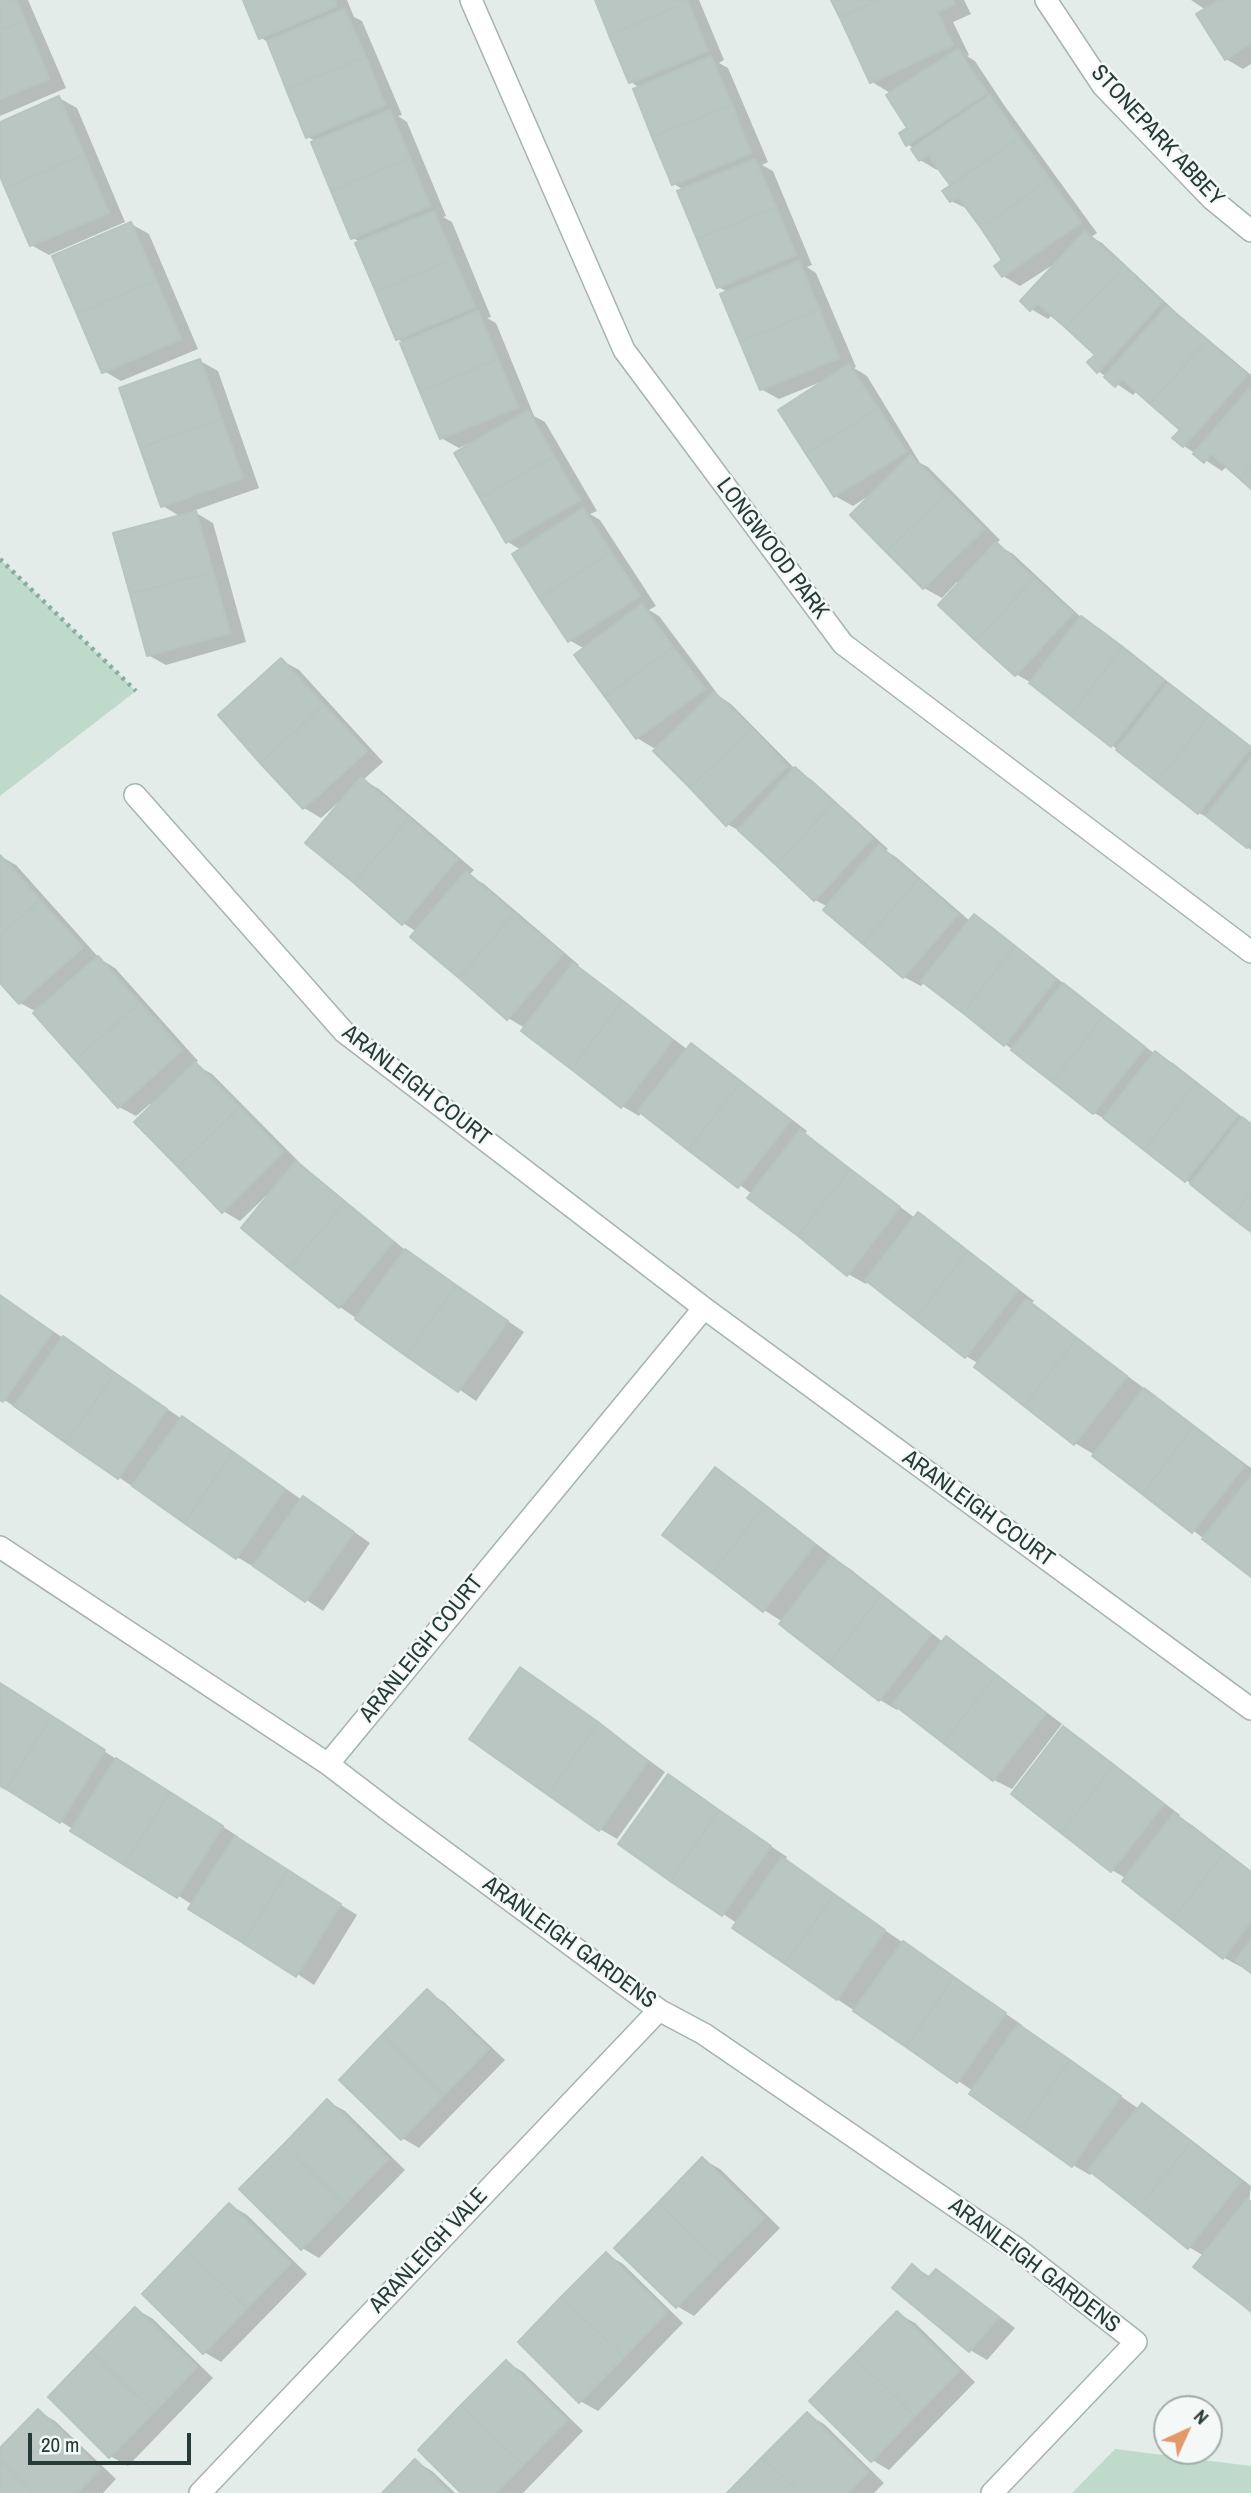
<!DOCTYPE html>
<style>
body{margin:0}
#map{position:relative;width:1251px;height:2493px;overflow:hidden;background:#e3ece9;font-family:"Archivo Narrow",sans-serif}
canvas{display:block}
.north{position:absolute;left:1153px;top:2395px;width:70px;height:70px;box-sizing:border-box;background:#f4f8f7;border:2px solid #a1acab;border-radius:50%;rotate:45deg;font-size:19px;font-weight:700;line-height:28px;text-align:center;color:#253b38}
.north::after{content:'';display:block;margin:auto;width:24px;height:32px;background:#e49869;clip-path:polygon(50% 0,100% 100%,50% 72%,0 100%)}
.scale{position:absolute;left:28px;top:2433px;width:163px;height:32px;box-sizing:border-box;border:4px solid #253b38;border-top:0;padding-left:9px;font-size:21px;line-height:24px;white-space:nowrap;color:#253b38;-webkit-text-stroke:5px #f4f8f7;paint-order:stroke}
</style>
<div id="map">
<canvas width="1251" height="2493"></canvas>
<div class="north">N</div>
<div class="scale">20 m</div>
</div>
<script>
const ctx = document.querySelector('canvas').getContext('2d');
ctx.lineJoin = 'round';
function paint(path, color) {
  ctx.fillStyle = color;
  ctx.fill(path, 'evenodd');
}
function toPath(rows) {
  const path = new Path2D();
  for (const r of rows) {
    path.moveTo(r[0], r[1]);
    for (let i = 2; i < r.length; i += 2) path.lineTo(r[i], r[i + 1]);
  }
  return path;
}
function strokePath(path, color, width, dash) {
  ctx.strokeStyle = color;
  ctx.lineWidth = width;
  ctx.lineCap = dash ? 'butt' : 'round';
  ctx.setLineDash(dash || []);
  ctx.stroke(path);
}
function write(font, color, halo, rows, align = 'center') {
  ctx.font = font + ' "Archivo Narrow",sans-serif';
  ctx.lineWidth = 5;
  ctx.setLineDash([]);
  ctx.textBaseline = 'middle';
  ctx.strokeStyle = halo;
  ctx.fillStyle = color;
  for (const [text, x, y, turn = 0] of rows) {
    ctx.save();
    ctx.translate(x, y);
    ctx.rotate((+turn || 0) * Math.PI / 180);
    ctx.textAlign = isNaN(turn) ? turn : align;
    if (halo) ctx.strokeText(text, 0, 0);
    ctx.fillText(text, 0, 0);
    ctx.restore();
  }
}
paint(toPath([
 [0,559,136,691,0,796],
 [1115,2449,1251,2466,1251,2493,1072,2493]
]), '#bfdaca');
paint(toPath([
 [0,0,28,0,66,88,0,116],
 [244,0,347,0,354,17,362,21,402,115,398,116,407,122,446,216,443,217,452,222,491,317,487,318,496,323,534,416,545,422,597,511,590,514,600,520,656,606,649,610,659,616,719,696,731,704,797,771,812,780,888,849,886,851,896,857,970,921,974,916,991,926,1072,990,1155,1054,1173,1063,1251,1124,1251,1230,1111,1122,1094,1113,925,982,921,986,904,977,828,907,815,900,745,834,727,824,657,750,637,738,576,656,585,649,569,640,521,550,508,542,468,444,459,448,441,438,405,343,397,339,361,243,352,237,317,142,308,137,269,43,260,37],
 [596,0,699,0,724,60,719,63,728,68,768,162,762,165,773,171,812,265,807,267,816,273,856,367,854,368,867,376,920,463,928,467,1000,540,996,544,1013,554,1085,621,1099,628,1251,746,1251,850,1216,822,1199,813,1033,684,1016,674,959,584,957,582,942,598,924,588,853,515,870,495,853,506,835,496,780,411,824,382,823,381,779,399,761,389,728,292,718,287,684,190,674,184,640,88,631,82],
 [833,0,964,0,971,14,953,22,969,55,967,56,975,61,1004,105,1097,233,1091,237,1102,243,1177,313,1251,375,1251,487,1227,466,1222,471,1184,446,1182,429,1137,391,1133,395,1098,371,1097,355,1053,314,1048,319,1031,309,1059,261,1020,286,1003,276,1005,261,970,210,951,201,953,185,940,168,937,170,920,160,915,149,907,144,910,128,892,94,872,82],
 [1191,0,1251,0,1251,64,1243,69,1226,59,1206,10],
 [59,98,77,108,125,222,49,255,31,245,0,172,0,124],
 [131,224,149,234,198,349,121,381,104,371],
 [200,361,218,371,259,488,193,511,213,523,246,642,166,665,148,655,181,517,163,506],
 [281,660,299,670,383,762,363,780,379,789,474,870,469,875,484,884,579,965,577,967,590,975,688,1050,691,1045,708,1055,807,1131,804,1135,915,1218,918,1215,935,1225,1034,1301,1031,1304,1251,1468,1251,1575,1095,1455,1075,1443,976,1367,979,1364,966,1356,868,1281,866,1284,848,1274,752,1194,642,1112,639,1116,622,1106,525,1028,508,1018,417,932,403,923,340,804,339,802,321,818,304,808,220,716],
 [0,856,16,865,100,959,115,968,198,1061,194,1064,212,1074,300,1163,298,1165,313,1174,410,1254,524,1332,476,1401,340,1307,266,1196,240,1221,223,1211,150,1104,136,1116,119,1107,37,1012,20,1003,0,981],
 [0,1295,182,1419,199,1428,302,1500,303,1498,320,1508,370,1543,323,1611,255,1565,254,1567,237,1557,0,1397],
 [715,1469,732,1479,831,1555,830,1557,849,1568,943,1642,946,1638,963,1648,1062,1724,1012,1789,994,1780,900,1707,897,1710,880,1700,781,1624,783,1622,764,1610],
 [520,1669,538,1679,665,1772,617,1839,600,1829],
 [0,1685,239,1837,237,1840,357,1915,314,1985,193,1905,0,1783],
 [1064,1729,1081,1739,1180,1815,1178,1817,1192,1825,1251,1871,1251,1971,1243,1965,1241,1967,1223,1957,1127,1879,1112,1870],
 [668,1776,787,1857,785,1861,1022,2025,1021,2027,1139,2109,1142,2105,1159,2115,1251,2186,1249,2202,1251,2203,1251,2310,1204,2256,1189,2247,1093,2171,1090,2175,1073,2165,973,2091,837,1999,738,1924,620,1844],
 [427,1992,444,2002,505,2060,419,2148,402,2138],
 [327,2101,345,2111,405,2170,319,2258,302,2248],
 [702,2159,720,2169,780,2228,694,2316,677,2306],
 [230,2205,247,2215,307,2274,221,2362,204,2352],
 [606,2254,623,2264,683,2323,598,2411,580,2401],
 [912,2266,931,2277,936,2271,953,2281,1015,2328,987,2360,970,2350],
 [136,2309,153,2319,213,2378,128,2466,110,2456],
 [897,2313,915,2323,975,2382,889,2470,872,2460],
 [506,2362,523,2372,583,2431,523,2493,464,2493],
 [38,2411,55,2421,116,2479,103,2493,0,2493,0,2450],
 [807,2414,824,2424,884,2483,874,2493,730,2493],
 [415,2461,432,2471,455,2493,384,2493]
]), '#0003');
const building = toPath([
 [0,0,16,0,25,20,0,31,0,0],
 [243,0,335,0,337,6,259,39,243,0],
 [595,0,687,0,688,2,609,35,595,0],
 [831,0,878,0,840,18,831,0],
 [878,0,953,0,954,4,937,12,953,45,870,83,840,18,878,0],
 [1219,0,1251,0,1251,43,1225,60,1196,14,1219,0],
 [688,2,708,51,629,83,609,35,688,2],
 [344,9,366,57,286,89,267,41,344,9],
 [25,20,49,79,0,99,0,31,25,20],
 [958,49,987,93,906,146,899,133,907,128,886,95,958,49],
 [711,56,732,105,652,137,633,89,711,56],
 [366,57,385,105,306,138,286,89,366,57],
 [990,95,1020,138,950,185,928,155,919,161,911,149,990,95],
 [59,96,84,154,5,188,0,176,0,122,59,96],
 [732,105,751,153,672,185,652,137,732,105],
 [390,110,410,158,331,191,311,142,390,110],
 [1020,138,1050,179,981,228,958,197,950,202,942,191,1020,138],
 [84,154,109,213,30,246,5,188,84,154],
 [410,158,430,206,351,239,331,191,410,158],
 [755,159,776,207,697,239,677,191,755,159],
 [1050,179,1081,223,1002,277,994,266,1002,260,981,228,1050,179],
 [776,207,796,255,717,288,697,239,776,207],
 [434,211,454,259,376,292,355,243,434,211],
 [131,222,156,280,77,314,52,256,131,222],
 [1085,231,1124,266,1066,328,1037,303,1030,311,1020,301,1085,231],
 [454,259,475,307,396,340,376,292,454,259],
 [799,261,819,309,740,342,720,294,799,261],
 [1124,266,1162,302,1097,373,1087,362,1095,355,1066,328,1124,266],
 [156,280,181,339,102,373,77,314,156,280],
 [1167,306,1207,340,1150,404,1122,379,1115,387,1104,377,1167,306],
 [819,309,839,358,760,390,740,342,819,309],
 [478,311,498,359,420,392,400,343,478,311],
 [1207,340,1247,375,1183,447,1172,438,1180,430,1150,404,1207,340],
 [200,359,222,419,140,448,119,388,200,359],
 [498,359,518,407,440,439,420,392,498,359],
 [849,364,878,408,806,454,778,410,849,364],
 [1251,387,1251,466,1240,479,1211,454,1204,463,1193,454,1251,387],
 [878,408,906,452,834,497,806,454,878,408],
 [528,410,554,456,480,498,454,453,528,410],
 [222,419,243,478,161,507,140,448,222,419],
 [910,455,947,492,886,552,850,515,910,455],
 [554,456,580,500,506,543,480,498,554,456],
 [1251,466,1251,489,1240,479,1251,466],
 [947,492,984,529,923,589,886,552,947,492],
 [583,508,611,552,539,598,512,554,583,508],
 [196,511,213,572,130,594,113,533,196,511],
 [996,542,1034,578,976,641,938,605,996,542],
 [611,552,640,596,568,642,539,598,611,552],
 [213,572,230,633,147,656,130,594,213,572],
 [1034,578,1073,613,1015,676,976,641,1034,578],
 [642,604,673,647,605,697,574,655,642,604],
 [1081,616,1123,647,1070,715,1029,683,1081,616],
 [673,647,705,689,636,739,605,697,673,647],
 [1123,647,1164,680,1111,747,1070,715,1123,647],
 [281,658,324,705,260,763,218,715,281,658],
 [1168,683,1209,715,1157,782,1116,750,1168,683],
 [714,692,751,728,690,788,653,751,714,692],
 [324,705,367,751,303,809,260,763,324,705],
 [1209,715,1251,747,1198,814,1157,782,1209,715],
 [751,728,787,766,726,826,690,788,751,728],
 [1251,758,1251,843,1247,848,1206,816,1251,758],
 [795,767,834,802,776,865,738,830,795,767],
 [361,777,409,818,354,883,305,843,361,777],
 [834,802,872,838,814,901,776,865,834,802],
 [409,818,457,859,402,925,354,883,409,818],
 [879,845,918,879,863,944,823,910,879,845],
 [0,855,40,900,0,936,0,855],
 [466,871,514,913,459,978,410,937,466,871],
 [918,879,958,914,903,978,863,944,918,879],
 [40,900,83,947,19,1004,0,983,0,936,40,900],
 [514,913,563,954,507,1020,459,978,514,913],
 [974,914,1015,946,963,1013,921,981,974,914],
 [1015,946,1056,979,1004,1046,963,1013,1015,946],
 [98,956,140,1003,75,1060,33,1013,98,956],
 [573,963,623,1001,571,1069,521,1031,573,963],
 [1063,983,1104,1015,1052,1082,1011,1050,1063,983],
 [623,1001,673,1040,621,1108,571,1069,623,1001],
 [140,1003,182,1050,118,1108,75,1060,140,1003],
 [1104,1015,1145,1047,1093,1114,1052,1082,1104,1015],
 [691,1043,741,1082,688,1150,638,1111,691,1043],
 [1155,1051,1196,1083,1144,1150,1103,1118,1155,1051],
 [195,1062,240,1107,178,1167,134,1122,195,1062],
 [741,1082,791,1120,738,1188,688,1150,741,1082],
 [1196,1083,1238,1115,1185,1182,1144,1150,1196,1083],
 [240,1107,283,1152,222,1213,178,1167,240,1107],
 [1242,1117,1251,1124,1251,1192,1231,1217,1190,1184,1242,1117],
 [800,1130,850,1169,798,1236,747,1198,800,1130],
 [296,1161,345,1202,289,1268,241,1228,296,1161],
 [850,1169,900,1207,847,1276,798,1236,850,1169],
 [1251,1192,1251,1232,1231,1217,1251,1192],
 [345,1202,393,1242,339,1308,289,1268,345,1202],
 [918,1212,968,1251,915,1319,865,1280,918,1212],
 [405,1249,456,1285,406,1356,355,1319,405,1249],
 [968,1251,1018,1290,965,1358,915,1319,968,1251],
 [456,1285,508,1321,458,1392,406,1356,456,1285],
 [0,1295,52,1332,3,1402,0,1400,0,1295],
 [1026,1299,1077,1338,1024,1406,974,1367,1026,1299],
 [63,1336,115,1373,66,1443,14,1406,63,1336],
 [1077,1338,1127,1376,1074,1445,1024,1406,1077,1338],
 [115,1373,167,1409,118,1479,66,1443,115,1373],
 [1144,1388,1194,1426,1142,1494,1092,1456,1144,1388],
 [182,1416,233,1452,184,1523,132,1486,182,1416],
 [1194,1426,1245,1465,1192,1533,1142,1494,1194,1426],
 [233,1452,285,1489,236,1559,184,1523,233,1452],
 [715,1467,765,1505,712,1573,662,1535,715,1467],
 [1251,1476,1251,1577,1202,1539,1251,1476],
 [303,1496,354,1532,305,1602,253,1566,303,1496],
 [765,1505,815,1544,763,1612,712,1573,765,1505],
 [831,1556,881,1595,829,1663,779,1624,831,1556],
 [881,1595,931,1634,879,1701,829,1663,881,1595],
 [946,1636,996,1675,943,1743,893,1704,946,1636],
 [520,1667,598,1722,548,1795,469,1739,520,1667],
 [996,1675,1046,1713,993,1781,943,1743,996,1675],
 [0,1683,52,1716,6,1789,0,1786,0,1683],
 [52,1716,105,1750,60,1823,6,1789,52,1716],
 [598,1722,648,1761,599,1831,548,1795,598,1722],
 [1063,1726,1114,1765,1061,1833,1011,1794,1063,1726],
 [116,1758,170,1792,124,1865,70,1831,116,1758],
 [1114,1765,1164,1804,1111,1872,1061,1833,1114,1765],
 [668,1774,719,1810,670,1881,618,1844,668,1774],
 [170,1792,223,1826,177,1898,124,1865,170,1792],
 [719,1810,771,1846,722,1916,670,1881,719,1810],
 [1174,1813,1225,1852,1172,1920,1122,1881,1174,1813],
 [235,1836,288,1870,243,1943,188,1909,235,1836],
 [1225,1852,1251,1872,1251,1921,1223,1959,1172,1920,1225,1852],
 [782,1857,834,1894,785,1964,732,1928,782,1857],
 [288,1870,341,1904,296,1977,243,1943,288,1870],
 [834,1894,885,1930,837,2000,785,1964,834,1894],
 [1251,1939,1251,1973,1235,1961,1251,1939],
 [903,1941,954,1977,906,2047,853,2011,903,1941],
 [954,1977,1006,2013,957,2083,906,2047,954,1977],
 [427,1989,489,2049,444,2095,383,2034,427,1989],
 [1018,2024,1070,2060,1020,2130,969,2094,1018,2024],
 [383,2034,444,2095,401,2140,339,2080,383,2034],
 [1070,2060,1121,2096,1072,2167,1020,2130,1070,2060],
 [327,2099,388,2159,345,2204,283,2145,327,2099],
 [1142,2103,1191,2142,1138,2209,1088,2170,1142,2103],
 [1191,2142,1241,2181,1188,2249,1138,2209,1191,2142],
 [283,2145,345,2204,301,2250,239,2189,283,2145],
 [702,2157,764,2218,720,2262,658,2203,702,2157],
 [1247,2199,1251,2202,1251,2297,1244,2306,1193,2267,1247,2199],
 [229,2203,291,2263,247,2308,185,2249,229,2203],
 [658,2203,720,2262,676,2308,614,2248,658,2203],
 [185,2249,247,2308,203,2354,142,2294,185,2249],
 [606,2252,667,2312,624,2357,561,2297,606,2252],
 [912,2264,928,2278,936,2269,999,2317,969,2352,892,2288,912,2264],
 [561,2297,624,2357,579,2403,518,2342,561,2297],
 [1251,2297,1251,2312,1244,2306,1251,2297],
 [135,2307,197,2367,154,2412,91,2352,135,2307],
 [897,2311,959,2371,915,2416,853,2356,897,2311],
 [91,2352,154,2412,109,2458,48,2397,91,2352],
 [853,2356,915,2416,871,2462,809,2401,853,2356],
 [506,2360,567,2420,523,2465,461,2405,506,2360],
 [461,2405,523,2465,496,2493,461,2493,418,2450,461,2405],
 [38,2409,100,2469,76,2493,34,2493,0,2460,0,2448,38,2409],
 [807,2412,868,2472,847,2493,800,2493,762,2457,807,2412],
 [762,2457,800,2493,727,2493,762,2457],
 [415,2459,450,2493,382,2493,415,2459],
 [0,2460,34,2493,0,2493,0,2460]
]);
paint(building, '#b9c6c2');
strokePath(building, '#b6c5c1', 2);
const street = toPath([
 [471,0,624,350,843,644,1251,952],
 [1046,0,1103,86,1212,199,1251,231],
 [135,795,344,1032,704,1308,1251,1709],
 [0,1547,328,1764,392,1813,659,2010,704,2034,1016,2248,1136,2342,992,2493],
 [328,1764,704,1308],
 [200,2493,659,2010]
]);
strokePath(street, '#a6b3b0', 24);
strokePath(toPath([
 [0,559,136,691]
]), '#87aca5', 4.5, [3.5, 5]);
strokePath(street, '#fff', 21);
write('23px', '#253b38', '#f4f8f7', [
 ["STONEPARK ABBEY",1157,136,47],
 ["LONGWOOD PARK",772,549,53],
 ["ARANLEIGH COURT",416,1086,38],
 ["ARANLEIGH COURT",978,1509,36],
 ["ARANLEIGH COURT",422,1649,-51],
 ["ARANLEIGH GARDENS",569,1943,36],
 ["ARANLEIGH VALE",429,2251,-47],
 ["ARANLEIGH GARDENS",1034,2266,37]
]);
</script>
